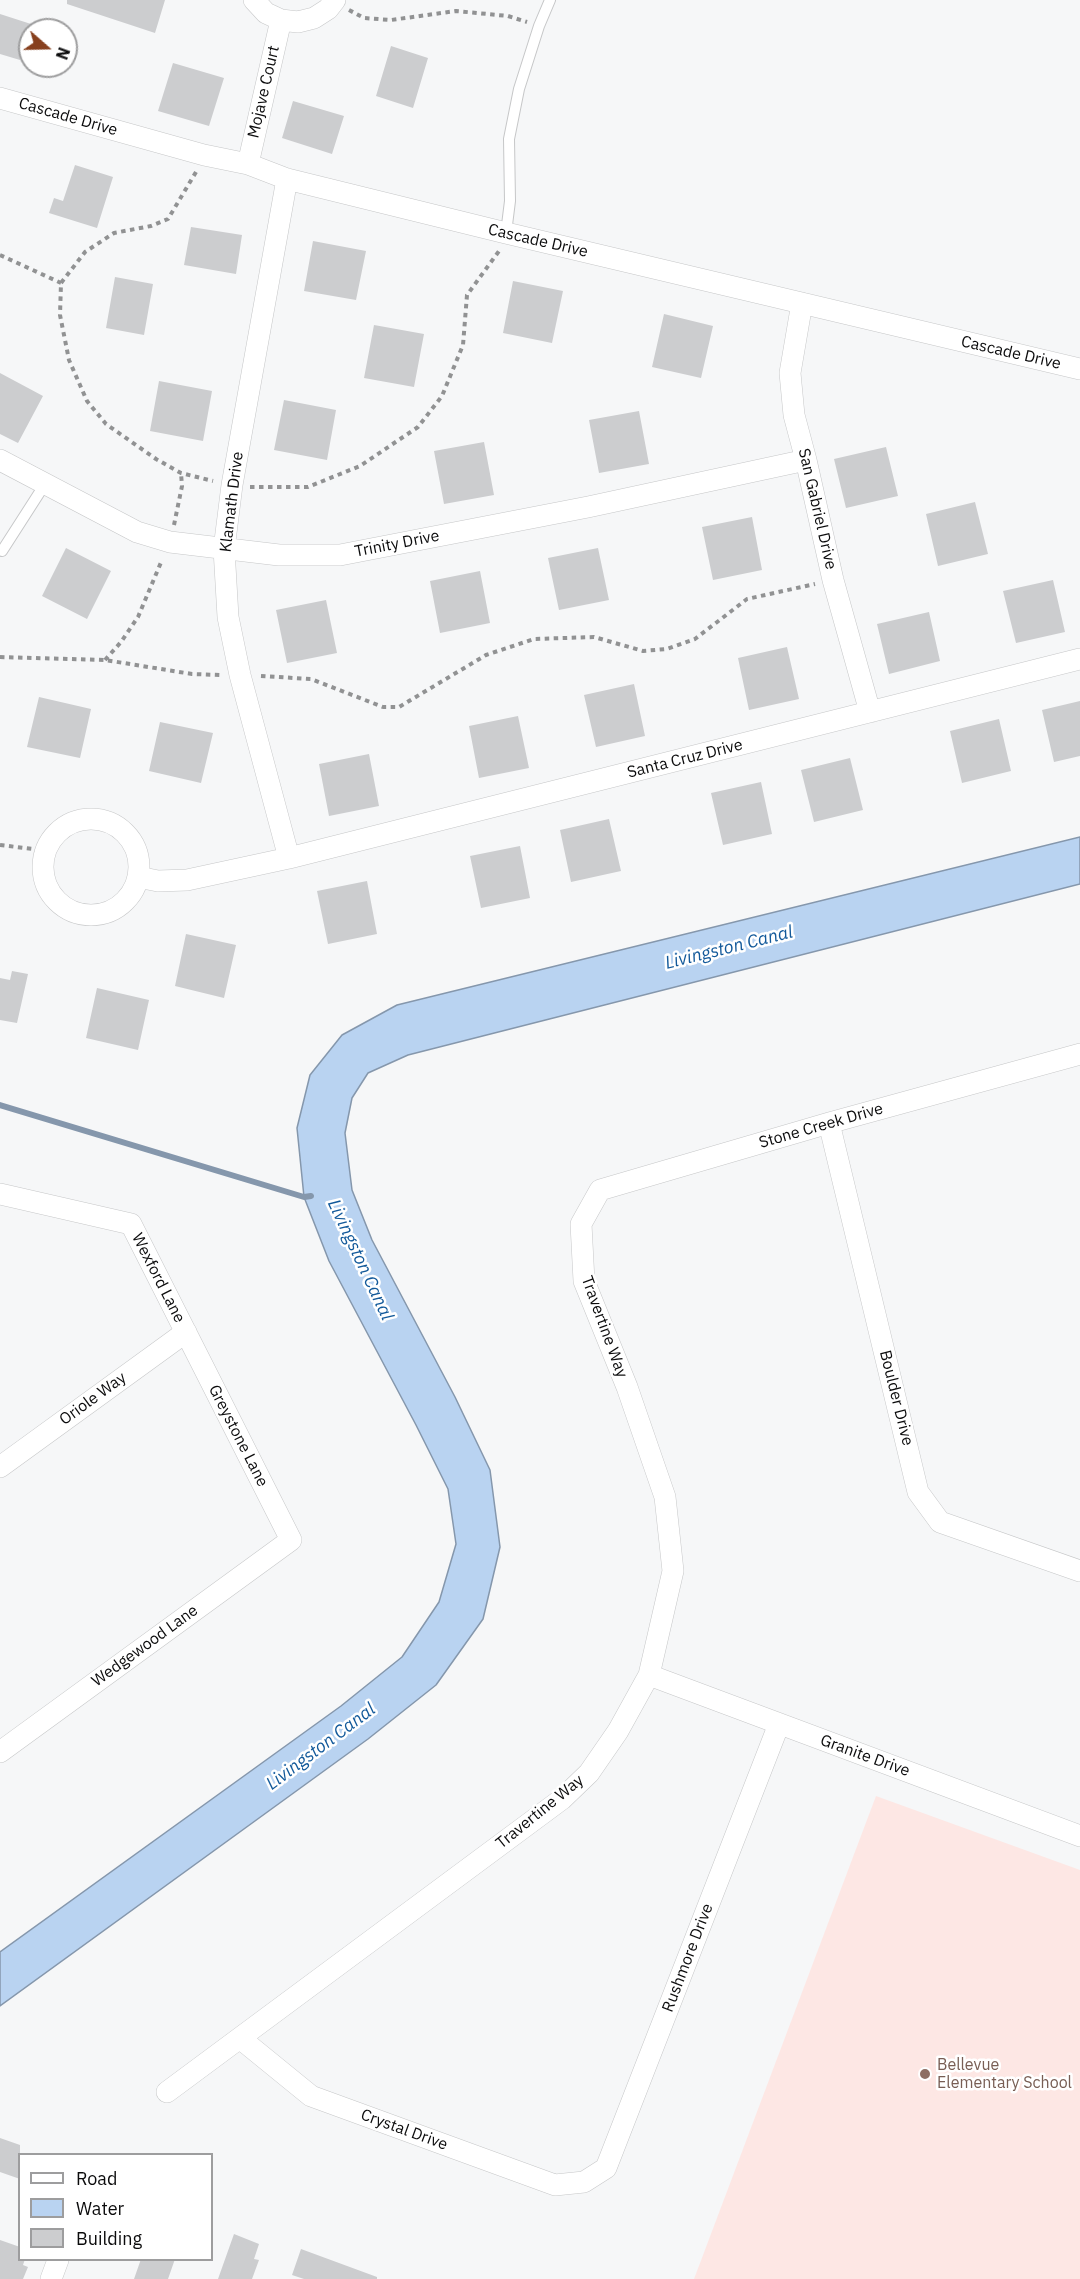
<!DOCTYPE html>
<style>
body{margin:0}
#map{position:relative;width:1080px;height:2279px;overflow:hidden;background:#f6f7f8;font-family:"IBM Plex Sans",sans-serif}
canvas{display:block}
.legend{position:absolute;left:18px;top:2153px;width:195px;height:108px;box-sizing:border-box;background:#fff;border:2px solid #9d9d9e;margin:0;padding:8px 10px;list-style:none;font-size:18px;color:#0b0b0c}
.legend li{display:flex;align-items:center;gap:12px;height:30px}
.legend b{width:30px;border:2px solid #9d9d9e}
.north{position:absolute;left:18px;top:18px;width:60px;height:60px;box-sizing:border-box;background:#fff;border:2px solid #9d9d9e;border-radius:50%;rotate:110deg;font-size:16px;font-weight:700;line-height:24px;text-align:center;color:#0b0b0c}
.north::after{content:'';display:block;margin:auto;width:21px;height:27px;background:#87401e;clip-path:polygon(50% 0,100% 100%,50% 72%,0 100%)}
</style>
<div id="map">
<canvas width="1080" height="2279"></canvas>
<ul class="legend">
<li><b style="height:8px;background:#fff"></b>Road</li>
<li><b style="height:16px;background:#b9d3f1"></b>Water</li>
<li><b style="height:16px;background:#cccdcf"></b>Building</li>
</ul>
<div class="north">N</div>
</div>
<script>
const ctx = document.querySelector('canvas').getContext('2d');
ctx.lineJoin = 'round';
function paint(path, color) {
  ctx.fillStyle = color;
  ctx.fill(path, 'evenodd');
}
function toPath(rows) {
  const path = new Path2D();
  for (const r of rows) {
    if (r.length === 3) {
      path.moveTo(r[0] + r[2], r[1]);
      path.arc(r[0], r[1], r[2], 0, 2 * Math.PI);
      continue;
    }
    path.moveTo(r[0], r[1]);
    for (let i = 2; i < r.length; i += 2) path.lineTo(r[i], r[i + 1]);
  }
  return path;
}
function strokePath(path, color, width, dash) {
  ctx.strokeStyle = color;
  ctx.lineWidth = width;
  ctx.lineCap = dash ? 'butt' : 'round';
  ctx.setLineDash(dash || []);
  ctx.stroke(path);
}
function write(font, color, halo, rows, align = 'center') {
  ctx.font = font + ' "IBM Plex Sans",sans-serif';
  ctx.lineWidth = 5;
  ctx.setLineDash([]);
  ctx.textBaseline = 'middle';
  ctx.strokeStyle = halo;
  ctx.fillStyle = color;
  for (const [text, x, y, turn = 0] of rows) {
    ctx.save();
    ctx.translate(x, y);
    ctx.rotate((+turn || 0) * Math.PI / 180);
    ctx.textAlign = isNaN(turn) ? turn : align;
    if (halo) ctx.strokeText(text, 0, 0);
    ctx.fillText(text, 0, 0);
    ctx.restore();
  }
}
paint(toPath([
 [876,1796,1080,1870,1080,2279,694,2279]
]), '#fde7e4');
const water = toPath([
 [1080,837,1080,884,408,1055,368,1073,352,1098,345,1133,352,1190,372,1240,455,1397,490,1470,500,1547,483,1619,436,1685,368,1739,0,2006,0,1952,341,1706,402,1657,439,1602,456,1544,448,1489,416,1425,329,1261,304,1197,297,1128,310,1075,342,1035,397,1005,1080,837]
]);
paint(water, '#b9d3f1');
strokePath(water, '#8597ac', 1.5);
strokePath(toPath([
 [0,1105,304,1197,311,1196]
]), '#8597ac', 6);
paint(toPath([
 [67,0,165,0,155,33,67,4],
 [0,14,31,24,20,60,0,54],
 [391,46,428,58,413,108,376,96],
 [173,63,224,78,209,126,158,111],
 [293,101,344,116,332,154,282,138],
 [75,165,113,177,97,228,49,213,54,198,63,201],
 [191,227,242,235,236,274,184,265],
 [313,241,366,251,356,300,304,291],
 [115,277,153,284,144,335,106,328],
 [513,281,563,291,552,343,503,333],
 [664,314,713,326,701,378,652,367],
 [374,325,424,334,414,387,364,378],
 [0,373,43,396,18,443,0,434],
 [159,381,212,391,203,441,150,431],
 [284,400,336,410,327,460,274,450],
 [639,411,649,464,599,473,589,420],
 [484,442,494,495,444,504,434,451],
 [886,447,898,496,846,508,834,459],
 [975,502,988,554,938,566,926,514],
 [752,517,762,570,713,580,702,527],
 [66,548,111,571,87,619,42,596],
 [598,548,609,600,559,610,548,558],
 [480,571,490,623,440,633,430,581],
 [1053,580,1065,632,1016,643,1003,591],
 [326,600,337,653,287,663,276,610],
 [929,612,940,661,889,674,877,624],
 [787,647,799,699,749,710,738,658],
 [634,684,645,736,596,747,584,695],
 [39,697,91,709,80,758,27,747],
 [1080,701,1080,756,1054,762,1042,710],
 [518,716,529,768,479,778,469,726],
 [999,719,1011,771,962,783,950,731],
 [160,722,213,733,201,783,149,771],
 [369,754,379,806,329,816,319,764],
 [850,758,863,810,814,822,801,770],
 [761,782,772,834,723,845,711,793],
 [609,819,621,871,571,882,560,830],
 [520,846,530,898,481,908,470,856],
 [367,881,377,934,328,944,317,891],
 [186,934,236,945,224,998,175,986],
 [12,971,28,974,17,1023,0,1020,0,978,10,980],
 [97,988,149,1000,138,1050,86,1038],
 [0,2138,20,2145,20,2179,0,2172],
 [234,2234,259,2244,254,2259,259,2260,252,2279,218,2279],
 [0,2240,20,2247,20,2259,25,2259,23,2265,28,2267,23,2279,0,2279],
 [301,2249,377,2277,377,2279,304,2279,292,2275],
 [141,2259,175,2259,168,2279,134,2279]
]), '#cccdcf');
const service = toPath([
 [506,233,510,201,509,139,519,89,539,26,550,0],
 [2,551,45,484]
]);
const minor = toPath([
 [254,0,266,13,281,20,298,22,314,18,328,9,335,0],
 [0,98,204,155,248,164,287,179,506,233,1080,369],
 [248,164,281,20],
 [287,179,232,485,224,549,228,617,240,675,289,858],
 [802,303,790,373,794,415,806,460,833,580,870,712],
 [0,460,137,532,170,542,279,555,340,555,588,507,806,460],
 [91,867,48],
 [138,877,158,881,187,880,289,858,1080,659],
 [829,1123,918,1492,940,1522,1080,1571],
 [0,1194,131,1224,291,1540,0,1752],
 [0,1467,186,1332],
 [649,1675,1080,1836],
 [241,2039,311,2096,555,2185,584,2182,606,2168,779,1724],
 [167,2092,562,1799,589,1773,618,1731,649,1675,673,1571,665,1497,627,1387,584,1281,581,1224,600,1190,829,1123,1080,1054],
 [51,2279,58,2260]
]);
strokePath(service, '#c6c7c8', 12);
strokePath(minor, '#c6c7c8', 22);
strokePath(toPath([
 [349,10,364,18,391,20,456,11,508,16,527,22],
 [196,172,168,219,151,226,114,233,85,252,61,283,60,315,69,360,87,401,106,424,156,459,181,473,213,481],
 [0,255,61,283],
 [250,487,308,487,360,466,418,427,442,396,463,345,467,295,499,251],
 [174,525,182,486,181,473],
 [0,657,105,660,192,674,220,675],
 [105,660,121,642,138,617,162,560],
 [261,676,311,679,383,707,399,707,486,655,534,639,594,637,643,651,667,649,695,639,747,599,815,584],
 [0,845,33,849,44,855]
]), '#919293', 4, [4.5, 4.5]);
strokePath(service, '#fff', 10);
strokePath(minor, '#fff', 21);
for (const [x, y, r, color] of [
 [925,2074,6,"#8d6e63"]
]) {
  const dot = new Path2D();
  dot.arc(x, y, r, 0, 2 * Math.PI);
  ctx.fillStyle = color;
  ctx.fill(dot);
  strokePath(dot, '#fff', 2);
}
write('16px', '#0b0b0c', '#fff', [
 ["Mojave Court",264,92,-77],
 ["Cascade Drive",68,117,16],
 ["Cascade Drive",538,241,13],
 ["Cascade Drive",1011,353,13],
 ["Klamath Drive",232,502,-83],
 ["San Gabriel Drive",817,509,77],
 ["Trinity Drive",397,544,-11],
 ["Santa Cruz Drive",685,759,-14],
 ["Stone Creek Drive",821,1126,-16],
 ["Wexford Lane",158,1278,63],
 ["Travertine Way",604,1327,70],
 ["Boulder Drive",896,1398,76],
 ["Oriole Way",93,1399,-36],
 ["Greystone Lane",238,1436,63],
 ["Wedgewood Lane",145,1646,-36],
 ["Granite Drive",865,1756,20],
 ["Travertine Way",540,1812,-39],
 ["Rushmore Drive",688,1958,-69],
 ["Crystal Drive",404,2130,20]
]);
write('16px', '#785e54', '#fff', [
 ["Bellevue",937,2065],
 ["Elementary School",937,2083]
], 'left');
write('italic 18px', '#12599a', '#fff', [
 ["Livingston Canal",729,948,-14],
 ["Livingston Canal",360,1260,65],
 ["Livingston Canal",321,1747,-37]
]);
</script>
